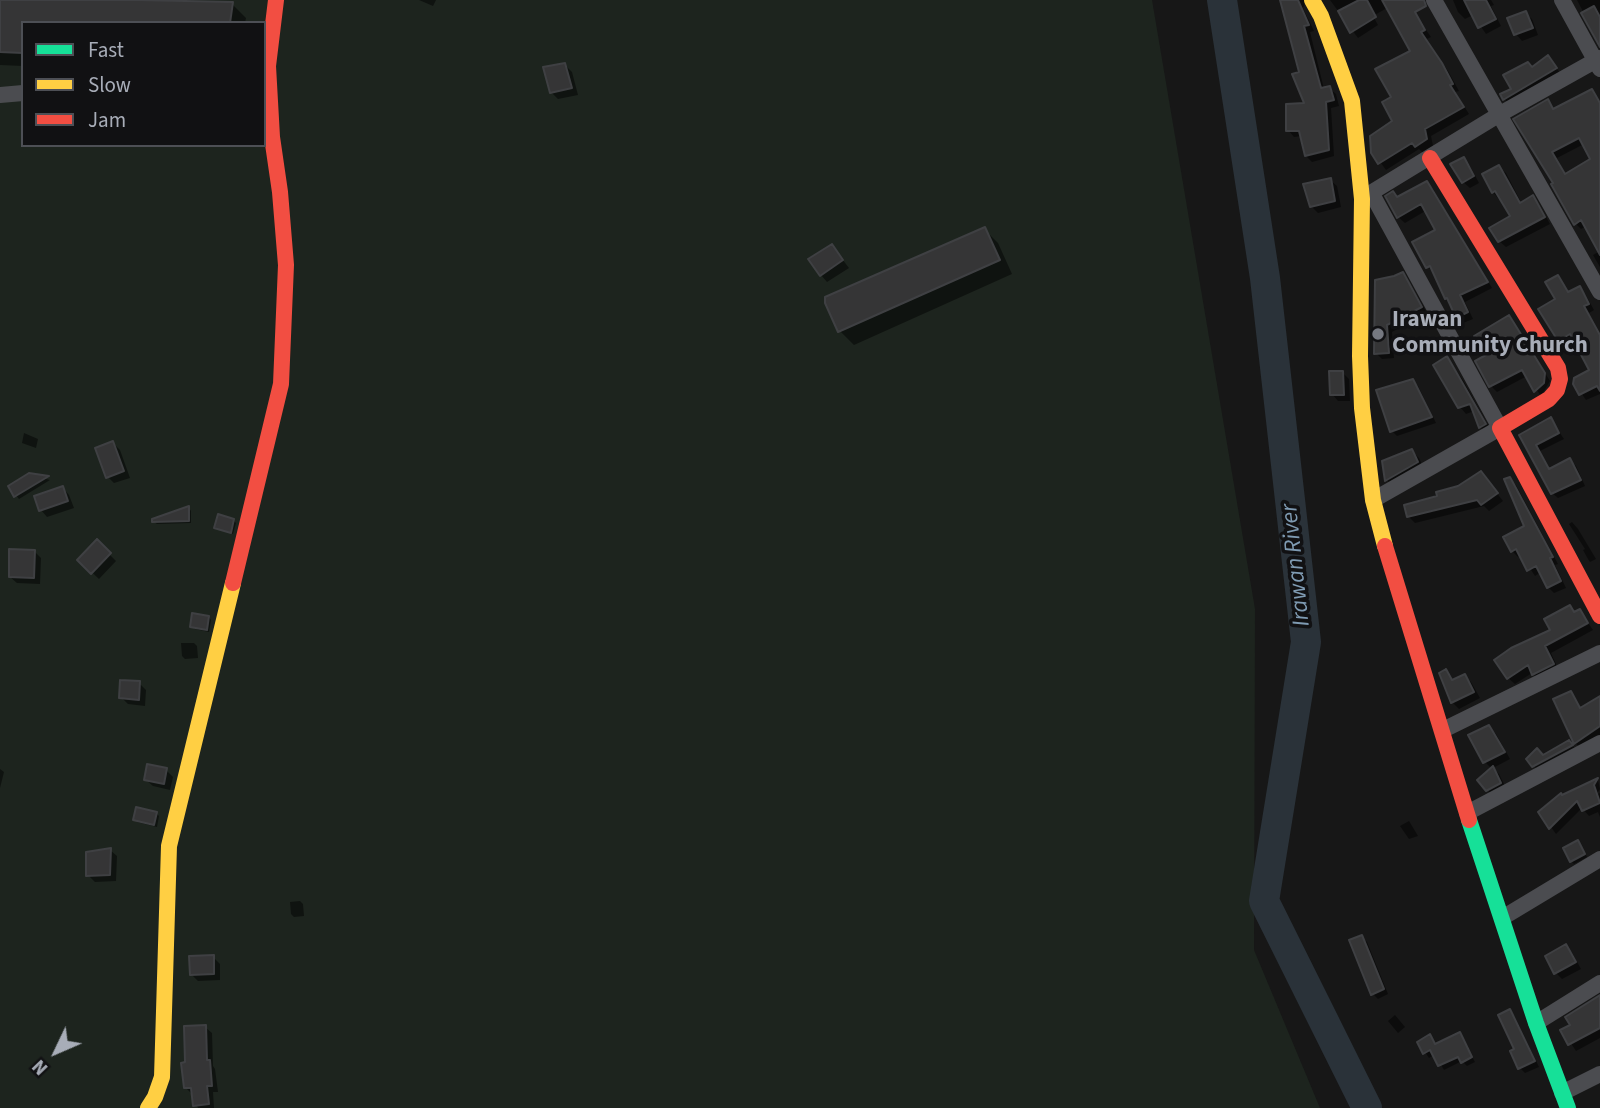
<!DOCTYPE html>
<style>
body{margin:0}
#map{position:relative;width:1600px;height:1108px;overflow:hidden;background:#171717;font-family:"Source Sans 3",sans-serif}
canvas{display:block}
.legend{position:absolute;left:21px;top:21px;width:245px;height:126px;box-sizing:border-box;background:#111113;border:2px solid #4d4f55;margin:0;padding:9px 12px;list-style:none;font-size:21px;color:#a8adb8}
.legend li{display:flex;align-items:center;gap:14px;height:35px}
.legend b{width:35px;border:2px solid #4d4f55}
.north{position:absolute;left:21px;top:1017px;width:70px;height:70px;-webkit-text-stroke:5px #111113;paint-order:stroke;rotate:226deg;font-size:19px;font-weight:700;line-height:28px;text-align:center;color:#a8adb8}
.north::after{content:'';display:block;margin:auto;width:24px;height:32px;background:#a8adb8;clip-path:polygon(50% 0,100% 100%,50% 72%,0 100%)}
</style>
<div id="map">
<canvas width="1600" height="1108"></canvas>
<ul class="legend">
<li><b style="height:9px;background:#16e098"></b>Fast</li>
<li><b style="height:9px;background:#ffcf43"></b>Slow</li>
<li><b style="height:9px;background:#f24e42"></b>Jam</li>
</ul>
<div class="north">N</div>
</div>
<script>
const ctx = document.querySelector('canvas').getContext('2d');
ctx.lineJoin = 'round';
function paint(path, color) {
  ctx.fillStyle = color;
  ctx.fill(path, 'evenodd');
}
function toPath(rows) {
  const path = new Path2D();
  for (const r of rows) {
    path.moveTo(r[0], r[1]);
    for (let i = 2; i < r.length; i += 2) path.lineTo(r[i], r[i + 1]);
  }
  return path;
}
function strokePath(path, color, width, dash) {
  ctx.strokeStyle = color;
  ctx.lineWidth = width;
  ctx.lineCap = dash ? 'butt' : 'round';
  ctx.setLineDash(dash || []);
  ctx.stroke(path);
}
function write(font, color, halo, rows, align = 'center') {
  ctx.font = font + ' "Source Sans 3",sans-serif';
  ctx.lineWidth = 7;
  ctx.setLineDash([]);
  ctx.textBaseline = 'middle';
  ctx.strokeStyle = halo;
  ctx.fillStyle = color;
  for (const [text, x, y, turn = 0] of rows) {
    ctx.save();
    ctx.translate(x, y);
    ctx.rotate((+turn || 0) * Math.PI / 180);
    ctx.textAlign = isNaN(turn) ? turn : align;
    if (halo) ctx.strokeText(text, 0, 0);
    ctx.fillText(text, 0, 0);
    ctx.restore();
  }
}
paint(toPath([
 [0,0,1152,0,1255,609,1254,950,1320,1108,0,1108],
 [23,23,264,23,264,145,23,145]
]), '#1d241e');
paint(toPath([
 [0,0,232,4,246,18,245,23,23,23,23,66,0,65],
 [419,0,436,0,433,6],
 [1281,0,1306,0,1303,8,1314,31,1310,32,1324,89,1329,88,1336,94,1339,106,1331,108,1334,156,1312,162,1306,156,1302,136,1294,137,1288,130,1307,104,1301,73],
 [1330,0,1401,0,1373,16,1378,25,1358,38],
 [1453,0,1491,0,1494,5,1491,6,1501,26,1486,34,1473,15,1465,19,1458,12],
 [1577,0,1600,0,1600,44],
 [1411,9,1431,37,1427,39,1448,71,1459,91,1455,92,1469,114,1431,136,1433,146,1423,153,1419,149,1386,170,1373,152,1395,122,1393,98,1413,51],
 [1525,13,1532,19,1538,35,1522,41,1516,34],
 [1552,62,1560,73,1509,103,1504,99,1502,95,1513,89,1532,69],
 [565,65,572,72,578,95,558,99,551,92],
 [1592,91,1600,101,1600,267,1593,255,1600,251,1587,226,1581,229,1575,223,1543,164,1547,102,1555,110],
 [1584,144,1592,160,1566,175,1557,158],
 [1464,159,1470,166,1479,183,1470,188,1463,182],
 [1499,167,1506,173,1522,204,1533,197,1539,204,1550,224,1506,247,1499,241,1512,216,1493,192],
 [1330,180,1337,186,1341,207,1318,213,1311,206],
 [1427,183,1433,189,1492,288,1465,302,1473,319,1463,323,1446,298,1435,272,1427,267,1438,230,1427,210,1405,223,1398,217,1398,198],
 [984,229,998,243,1012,274,854,345,840,331],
 [832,246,849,268,827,282,821,275],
 [1402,274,1408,280,1427,313,1392,332,1394,358,1382,359,1376,353],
 [1558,277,1570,293,1579,288,1585,294,1594,310,1589,313,1600,333,1600,394,1586,400,1575,384,1591,371,1575,340,1565,346,1559,340],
 [1509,317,1550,381,1541,396,1527,376,1497,392,1491,386,1489,356],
 [1447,358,1463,380,1491,431,1487,434,1480,427,1474,411,1466,414,1460,407],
 [1342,372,1349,379,1350,401,1338,401,1332,394],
 [1412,381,1418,386,1436,423,1397,436,1392,431],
 [1551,420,1564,439,1540,451,1550,470,1570,460,1576,466,1585,486,1558,498,1552,493,1522,435],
 [24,433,38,439,36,448,22,443],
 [113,443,120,450,130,478,114,483,108,477],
 [1412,451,1419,458,1424,469,1393,487,1387,480,1384,462],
 [1481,473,1503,501,1489,511,1484,506,1415,523,1408,516],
 [30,475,50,480,19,499,10,487],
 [1510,479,1516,485,1558,564,1555,565,1566,588,1554,593,1548,587,1541,572,1535,576,1521,555,1518,557,1512,551,1526,527],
 [63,488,69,495,74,508,47,517,41,510,36,498],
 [189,508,191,511,191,523,157,524,154,522],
 [233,520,236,523,233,534,216,527],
 [1572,522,1578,529,1596,559,1590,562,1588,559,1583,550,1585,549,1569,524],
 [97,542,116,561,99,579,79,560],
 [34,551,41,558,40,584,17,583,10,577],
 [1570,607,1576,613,1580,611,1593,630,1551,653,1559,671,1540,680,1532,673,1515,684,1508,678,1552,631],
 [209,617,211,620,209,632,195,629,192,626],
 [181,643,194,643,197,646,198,658,185,659,182,656],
 [1446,671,1454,681,1464,676,1471,682,1480,698,1459,709,1452,702],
 [139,683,146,690,145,706,128,704,121,697],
 [1570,693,1581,709,1600,698,1600,738,1581,748,1575,743],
 [1489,727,1496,734,1510,759,1493,768,1499,774,1507,790,1494,797,1479,781,1492,769,1485,762,1471,736],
 [1569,742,1575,748,1539,771,1534,766,1543,757],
 [0,769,4,772,0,788],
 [166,770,173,777,170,790,153,786,146,780],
 [1598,780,1600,789,1596,795,1600,793,1600,817,1598,812,1589,816,1582,808,1556,834,1540,812,1562,797],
 [156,813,159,816,157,827,137,822,135,819],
 [1409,821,1418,836,1409,839,1400,826],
 [1580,845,1587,857,1574,864,1571,861],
 [110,850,117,856,116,881,95,882,88,875],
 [300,901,303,904,304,916,294,917,291,914,290,902],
 [1361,937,1367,942,1388,994,1378,999,1373,994],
 [1566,947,1572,953,1581,969,1562,979,1556,973],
 [213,957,220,964,220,980,198,981,191,974],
 [1600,997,1600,1038,1576,1051,1563,1031,1572,1026],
 [1510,1011,1515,1017,1539,1067,1525,1073,1520,1068],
 [1395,1015,1405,1027,1398,1033,1388,1021],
 [205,1027,212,1033,213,1066,215,1069,218,1092,213,1092,214,1108,198,1108,192,1094,186,1088,187,1064],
 [1459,1034,1475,1062,1467,1066,1462,1061,1444,1070,1435,1054,1429,1058,1419,1043,1430,1037,1436,1045]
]), '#0007');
strokePath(toPath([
 [1222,0,1265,278,1306,642,1264,901,1367,1108]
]), '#2a3239', 30);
const building = toPath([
 [0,0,137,0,233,2,230,23,23,23,23,53,0,52,0,0],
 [1280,0,1298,0,1309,25,1304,26,1321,88,1330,86,1334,100,1326,102,1329,150,1305,156,1299,131,1286,131,1286,104,1304,103,1292,74,1299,72,1280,0],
 [1359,0,1367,0,1376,17,1350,33,1338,11,1359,0],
 [1382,0,1424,0,1426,6,1415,12,1425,30,1421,32,1442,63,1453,84,1450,85,1464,107,1425,129,1427,139,1415,147,1412,143,1378,164,1371,153,1370,136,1392,121,1382,102,1391,97,1375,69,1410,51,1382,0],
 [1464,0,1486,0,1496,19,1478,28,1464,0],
 [1594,6,1600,17,1600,47,1581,13,1594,6],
 [1526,11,1533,28,1514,35,1507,18,1526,11],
 [1548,55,1557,68,1503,100,1500,94,1511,89,1503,75,1528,62,1532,67,1548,55],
 [565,63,572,88,550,93,543,67,565,63],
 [1592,89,1600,103,1600,255,1581,220,1574,225,1551,184,1553,183,1513,119,1548,99,1553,109,1592,89],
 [1579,138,1590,159,1565,174,1552,152,1579,138],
 [1464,157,1474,176,1462,183,1450,164,1464,157],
 [1499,165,1520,203,1533,195,1545,217,1498,242,1489,228,1510,216,1495,191,1492,193,1482,174,1499,165],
 [1331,178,1335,201,1310,207,1303,184,1331,178],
 [1427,181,1488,282,1460,295,1468,312,1456,318,1447,298,1445,299,1430,266,1426,268,1412,242,1435,230,1421,204,1397,218,1385,196,1393,191,1397,197,1427,181],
 [985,227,1000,260,838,332,825,303,825,297,985,227],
 [832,244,843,260,820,276,808,259,832,244],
 [1403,272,1422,307,1387,325,1389,353,1374,354,1375,280,1394,276,1403,272],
 [1558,275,1568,292,1580,286,1589,304,1584,306,1600,335,1600,391,1597,386,1579,395,1573,384,1574,378,1589,370,1570,334,1558,341,1538,309,1555,299,1545,282,1558,275],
 [1509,315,1545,373,1544,383,1534,392,1522,370,1489,387,1475,361,1486,355,1474,336,1509,315],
 [1447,356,1486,424,1479,428,1470,404,1458,408,1433,365,1447,356],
 [1329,371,1343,371,1344,395,1330,395,1329,371],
 [1413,379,1432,417,1390,432,1376,390,1413,379],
 [1551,417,1559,433,1536,445,1549,469,1570,458,1581,480,1551,494,1519,435,1551,417],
 [113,441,124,471,106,478,95,448,113,441],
 [1412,449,1418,462,1385,481,1382,461,1412,449],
 [1481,471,1498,493,1481,505,1477,500,1407,517,1404,505,1437,496,1436,492,1458,486,1481,471],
 [29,473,49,476,14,497,8,486,29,473],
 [1510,477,1553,557,1550,558,1561,581,1547,588,1536,566,1527,571,1516,549,1511,552,1503,537,1524,526,1504,479,1510,477],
 [63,486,68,501,39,511,34,496,63,486],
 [189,506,189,521,152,522,152,519,189,506],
 [218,514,234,519,231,533,214,528,218,514],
 [97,539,111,553,91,574,77,560,97,539],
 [9,549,35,550,34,578,9,577,9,549],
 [1570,605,1574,612,1580,609,1588,623,1545,646,1554,664,1532,675,1528,665,1507,679,1494,660,1511,648,1550,630,1544,619,1570,605],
 [192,613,209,616,207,630,190,627,192,613],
 [1446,669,1452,680,1465,674,1474,692,1451,703,1439,673,1446,669],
 [120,680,140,681,139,700,119,698,120,680],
 [1571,691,1580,708,1600,696,1600,726,1574,744,1553,699,1571,691],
 [1489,725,1505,752,1483,763,1468,735,1489,725],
 [1569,740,1573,745,1532,767,1526,759,1537,748,1543,755,1569,740],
 [147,764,167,768,164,784,144,780,147,764],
 [1493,766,1501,783,1486,791,1477,780,1493,766],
 [1598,778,1594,785,1600,803,1582,811,1577,801,1549,829,1538,812,1561,793,1562,795,1598,778],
 [136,807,157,812,154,825,133,820,136,807],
 [1578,840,1585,854,1570,862,1563,848,1578,840],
 [111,848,110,875,86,876,86,852,111,848],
 [1362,935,1384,989,1371,995,1349,940,1362,935],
 [1566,944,1576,962,1554,974,1545,956,1566,944],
 [214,955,214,974,190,975,189,956,214,955],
 [1600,995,1600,1028,1568,1045,1560,1030,1570,1025,1565,1017,1600,995],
 [1510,1009,1535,1061,1518,1069,1510,1051,1514,1049,1498,1015,1510,1009],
 [206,1025,207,1060,210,1060,212,1086,207,1086,209,1104,193,1106,191,1088,184,1088,181,1063,185,1062,184,1026,206,1025],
 [1460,1032,1472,1057,1461,1063,1458,1057,1438,1066,1430,1050,1423,1054,1417,1042,1430,1034,1435,1044,1460,1032]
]);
paint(building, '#353536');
strokePath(building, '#3f4043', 2);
strokePath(toPath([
 [1434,0,1600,292],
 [1562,0,1600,69],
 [0,95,23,93],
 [1372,194,1500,428,1373,500],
 [1364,197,1500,114,1600,58],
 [1443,730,1600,653],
 [1467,813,1600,743],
 [1502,918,1600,859],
 [1536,1023,1600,983],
 [1562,1093,1600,1074]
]), '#4b4c50', 16);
strokePath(toPath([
 [1469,820,1536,1023,1568,1108]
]), '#16e098', 16);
strokePath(toPath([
 [1312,0,1321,16,1352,101,1362,199,1360,356,1362,408,1373,500,1385,546],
 [148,1108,155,1097,162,1077,169,846,233,583]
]), '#ffcf43', 16);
strokePath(toPath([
 [1430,158,1558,368,1560,379,1557,390,1549,399,1500,428,1600,616],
 [1385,546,1469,820],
 [233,583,281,384,286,265,280,192,272,137,268,66,276,0]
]), '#f24e42', 16);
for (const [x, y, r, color] of [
 [1378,334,7,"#757880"]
]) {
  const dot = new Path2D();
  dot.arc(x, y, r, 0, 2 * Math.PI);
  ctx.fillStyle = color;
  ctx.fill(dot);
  strokePath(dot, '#111113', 2.5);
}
write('bold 23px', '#a8adb8', '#111113', [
 ["Irawan",1392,321],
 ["Community Church",1392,347]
], 'left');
write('italic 24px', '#7f9bb3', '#111113', [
 ["Irawan River",1297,565,-96]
]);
</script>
